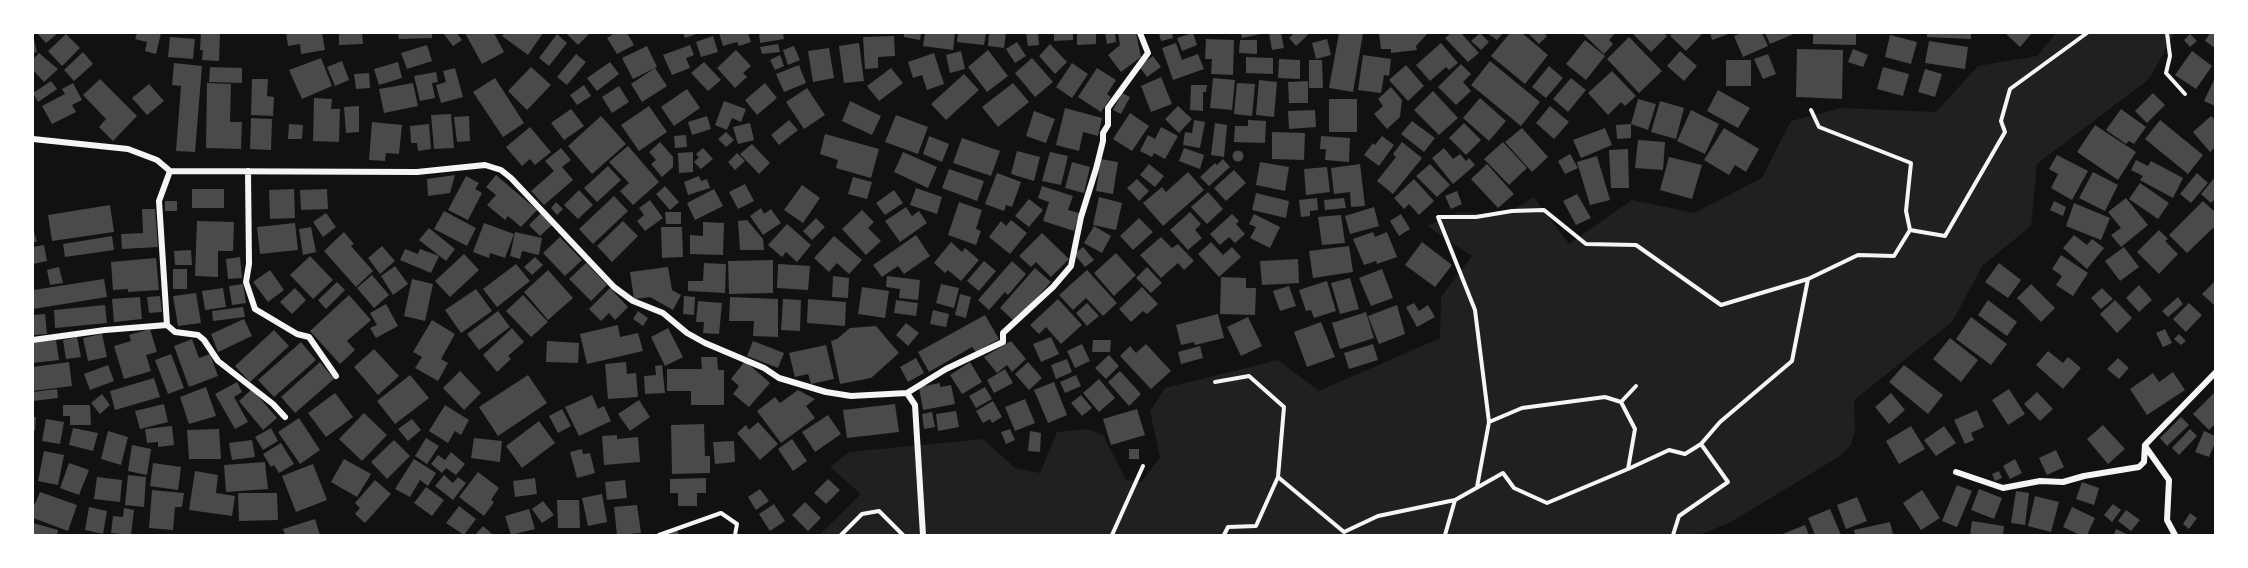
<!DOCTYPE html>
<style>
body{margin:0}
#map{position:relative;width:2248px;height:568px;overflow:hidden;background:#111;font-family:"IBM Plex Serif",serif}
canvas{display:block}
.frame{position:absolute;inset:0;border:34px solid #fff;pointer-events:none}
</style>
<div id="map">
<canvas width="2248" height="568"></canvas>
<div class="frame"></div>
</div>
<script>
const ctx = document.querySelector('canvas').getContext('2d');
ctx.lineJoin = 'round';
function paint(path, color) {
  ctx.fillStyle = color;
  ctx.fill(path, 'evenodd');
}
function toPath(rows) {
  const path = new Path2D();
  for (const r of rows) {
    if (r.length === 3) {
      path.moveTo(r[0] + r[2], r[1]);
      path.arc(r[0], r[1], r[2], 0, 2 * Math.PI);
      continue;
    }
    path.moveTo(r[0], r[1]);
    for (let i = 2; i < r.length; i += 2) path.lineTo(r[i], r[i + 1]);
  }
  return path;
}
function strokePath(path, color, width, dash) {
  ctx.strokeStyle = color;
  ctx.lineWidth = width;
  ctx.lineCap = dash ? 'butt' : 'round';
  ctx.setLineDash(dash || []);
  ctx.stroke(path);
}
paint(toPath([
 [2056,33,2175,33,2149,79,2037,164,2031,226,1983,265,1952,322,1854,400,1855,430,1851,445,1840,456,1731,522,1699,535,819,535,861,494,830,467,849,452,983,439,1015,468,1040,473,1057,432,1088,429,1103,435,1126,480,1141,482,1160,458,1150,411,1165,388,1278,360,1319,391,1440,338,1441,297,1472,256,1427,226,1459,212,1505,215,1534,197,1569,244,1632,200,1694,213,1762,178,1791,121,1842,108,1936,112,1978,66,2037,56]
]), '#202020');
paint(toPath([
 [37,33,58,33,46,43],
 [137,33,161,33,156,54,145,51,147,42,135,39],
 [201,33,220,33,219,61,202,60,203,50,200,50],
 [286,33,322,33,325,50,301,54,300,44,288,46],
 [339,33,362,33,363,44,339,45],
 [398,33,432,33,432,38,399,39],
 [443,33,457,33,462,40,453,46],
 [465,33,494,33,504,52,482,64],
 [504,33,543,33,528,55,502,36],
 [566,33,590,33,578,45],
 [615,33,627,33,634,45,617,54,607,38],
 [683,33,699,33,685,38],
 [719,33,748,33,751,42,739,46,737,42,723,46],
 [759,33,783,33,784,39,760,43],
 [904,33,921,33,920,40,904,37],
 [925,33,955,33,953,50,923,46],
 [958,33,986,33,984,45,957,42],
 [989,33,1006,33,1004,48,988,46],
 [1026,33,1038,33,1039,45,1028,46],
 [1054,33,1073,33,1073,40,1054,41],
 [1077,33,1096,33,1096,44,1077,45],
 [1105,33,1115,33,1116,42,1107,44],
 [1118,33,1136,33,1141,57,1121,72,1108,55,1120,45],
 [1159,33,1172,33,1173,38,1161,41],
 [1193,33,1197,45,1182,51,1177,38],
 [1241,33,1261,33,1261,34,1242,38],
 [1269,33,1281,33,1284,48,1272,50],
 [1294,33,1310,33,1296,46,1289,38],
 [1339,33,1363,33,1353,92,1329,88],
 [1379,33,1428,33,1416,46,1417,50,1391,53,1391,49,1381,49],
 [1451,33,1461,33,1479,53,1468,62,1445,38],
 [1480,33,1489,42,1481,50,1471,41],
 [1487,33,1503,33,1497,40],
 [1510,33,1522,33,1548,55,1525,84,1491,56],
 [1528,33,1544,33,1547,36,1539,44],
 [1582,33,1615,33,1609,40,1613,44,1604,54],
 [1632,33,1664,33,1667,36,1651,52],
 [1672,33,1703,33,1686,51,1670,36],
 [1710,33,1731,33,1712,40],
 [1742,33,1762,33,1768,46,1743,57,1734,36],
 [1765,33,1796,33,1770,44],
 [1813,33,1856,33,1856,45,1813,44],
 [1927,33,1971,33,1971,39,1927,37],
 [2005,33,2032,33,2020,47],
 [2210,33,2215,33,2215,48,2205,41],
 [66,34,80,48,62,66,48,51],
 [557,34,567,43,549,66,539,58],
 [2190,34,2197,41,2190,47,2184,40],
 [1890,35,1917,42,1911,64,1885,57],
 [33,36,37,52,33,53],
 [713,36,718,52,701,57,696,42],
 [894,36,895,56,878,57,878,68,865,69,863,37],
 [170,37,195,39,193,59,168,57],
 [1629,37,1662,71,1639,93,1607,59],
 [1206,39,1234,40,1233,75,1211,74,1212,59,1205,59],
 [1327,39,1331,55,1316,59,1312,43],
 [1240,40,1257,40,1257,54,1239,53],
 [1585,40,1605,56,1586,80,1566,64],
 [1929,41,1968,47,1965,69,1925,63],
 [1017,42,1026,56,1015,63,1006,49],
 [859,43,864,81,844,83,839,46],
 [1176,43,1182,60,1198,54,1204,69,1173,80,1162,48],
 [1441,43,1458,63,1449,70,1446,67,1430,81,1416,65],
 [778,44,780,52,762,54,760,47],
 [1050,44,1067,62,1055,74,1039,56],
 [427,45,432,61,407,69,401,53],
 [690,45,694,55,686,58,690,68,672,75,663,55],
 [647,46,657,67,633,79,622,58],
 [794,46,800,60,788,65,783,50],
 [829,48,834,78,813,82,808,51],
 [1797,49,1843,50,1842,99,1796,97],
 [1853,49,1868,55,1863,67,1848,62],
 [736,50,751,66,743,73,747,77,735,88,717,68],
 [988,50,1008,76,987,92,968,67],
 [961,51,965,69,950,73,946,55],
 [1680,51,1697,66,1684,81,1667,66],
 [2192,51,2212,66,2196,89,2175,75],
 [83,52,93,64,74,81,64,70],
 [39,53,58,69,44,82,33,70,33,59],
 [934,53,944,84,927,90,922,75,913,78,908,62],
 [576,54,586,62,567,85,557,77],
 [1768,54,1776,74,1763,79,1754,59],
 [780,55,784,66,775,70,770,60],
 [1363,55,1391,59,1389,76,1384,75,1381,93,1358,90],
 [1153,56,1161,67,1147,77,1139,66],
 [1246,57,1273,58,1273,74,1246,73],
 [321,58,332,86,302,99,289,70],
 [1032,58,1053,82,1035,97,1015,73],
 [1279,59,1300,60,1300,79,1278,78],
 [1309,60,1322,60,1323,88,1309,88],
 [1726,60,1751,60,1751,86,1726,86],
 [342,61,349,80,335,86,327,67],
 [1490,61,1540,102,1521,126,1471,85],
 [398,62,402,78,379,85,374,69],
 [610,62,619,74,597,91,587,78],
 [704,62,721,80,708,91,691,73],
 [174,63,202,66,195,152,176,151,181,86,172,85],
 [1072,63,1088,74,1072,98,1056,87],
 [1461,64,1471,74,1463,82,1471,91,1456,105,1438,87],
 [799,65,806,83,784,92,776,74],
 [1406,65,1424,86,1408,101,1389,80],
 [1549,66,1563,78,1546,98,1532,87],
 [210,67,242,68,242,83,209,82],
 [531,67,551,85,527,110,508,91],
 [1883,67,1909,74,1903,96,1877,89],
 [455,68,463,97,441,103,436,85,446,82,443,71],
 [655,68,667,86,642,102,631,84],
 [891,68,903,83,879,101,867,86],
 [1097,68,1116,80,1107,94,1111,97,1101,112,1078,97],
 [1925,69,1942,74,1935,97,1918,92],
 [1612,71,1636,96,1625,106,1621,102,1608,115,1588,93],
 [436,72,438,82,432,83,435,98,420,101,414,76],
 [369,73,370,88,356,89,354,74],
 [964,74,979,90,946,120,931,104],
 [1161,77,1172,104,1151,112,1141,86],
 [495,78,524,123,503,137,473,92],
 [1213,78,1235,80,1232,110,1210,108],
 [1571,78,1586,90,1568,112,1553,99],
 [2215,78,2215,106,2204,101],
 [100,79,137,116,113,141,99,127,106,119,83,95],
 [252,79,268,79,267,96,274,97,273,116,251,115],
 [1259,80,1277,82,1274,117,1256,115],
 [51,81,57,89,38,102,33,93],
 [1308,81,1308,103,1289,103,1288,82],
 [73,83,82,100,72,105,76,112,52,124,42,106,65,94,62,89],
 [207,83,231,84,230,122,242,122,241,149,206,148],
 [413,83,418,106,384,113,379,89],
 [765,83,777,98,757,115,745,100],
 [1013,83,1029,102,998,127,982,107],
 [1237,83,1255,84,1252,116,1234,114],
 [149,84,164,101,147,115,132,98],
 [584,85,591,96,577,105,570,95],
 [1191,85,1207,85,1206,92,1203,92,1203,111,1190,110],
 [619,86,629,102,612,113,602,97],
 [1391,87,1402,100,1400,117,1387,129,1374,114,1383,106,1378,99],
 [807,88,825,115,804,129,786,102],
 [687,89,700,108,674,126,661,107],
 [1718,90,1750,108,1738,128,1707,111],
 [1433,91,1458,118,1439,135,1414,110],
 [1122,93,1130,97,1121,114,1113,110],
 [2153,93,2165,105,2147,123,2135,111],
 [314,98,332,99,331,109,340,109,339,142,313,141],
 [1480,98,1506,121,1489,141,1463,118],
 [1329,99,1357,99,1357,132,1329,132],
 [1638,99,1656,104,1648,130,1631,124,1631,138,1617,139,1616,125,1631,124],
 [724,101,746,109,741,122,732,118,727,130,715,125],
 [850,101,881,116,872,135,842,121],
 [1660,101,1684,108,1676,139,1651,132],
 [359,106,359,132,346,133,344,107],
 [649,106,667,132,639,151,621,125],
 [1178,106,1192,119,1179,133,1165,119],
 [1550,106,1569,122,1554,139,1536,123],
 [1065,108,1102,118,1098,136,1083,132,1079,151,1056,145],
 [571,109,584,126,564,140,551,123],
 [2121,109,2146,127,2134,144,2129,141,2126,144,2106,130],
 [1315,110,1316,127,1289,129,1288,111],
 [1691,110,1719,124,1705,154,1677,141],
 [1034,111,1055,119,1046,143,1026,136],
 [1130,113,1149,126,1132,151,1113,139],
 [451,114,454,148,434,149,431,115],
 [896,115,928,127,918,154,885,142],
 [469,116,470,141,457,142,454,117],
 [601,116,626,144,592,174,568,146],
 [707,116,711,129,692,135,688,122],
 [2211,116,2215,120,2215,147,2210,152,2193,132],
 [251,118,272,119,271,150,250,149],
 [789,120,798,130,779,145,771,135],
 [1194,120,1205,122,1200,148,1183,145,1185,132,1192,133],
 [1248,120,1266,121,1265,143,1234,142,1235,126,1248,126],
 [2160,120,2203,155,2188,174,2145,139],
 [1412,121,1435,138,1424,152,1401,134],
 [372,122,402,125,399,154,386,153,385,161,369,160],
 [750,123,754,140,738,144,733,127],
 [1215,123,1227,125,1224,157,1211,155],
 [1464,123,1481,140,1466,155,1449,138],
 [289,124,303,125,302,139,288,139],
 [429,124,431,149,418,151,417,143,411,143,410,126],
 [2095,125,2136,152,2118,180,2077,152],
 [530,127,551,152,535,165,530,159,522,166,506,147],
 [1161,127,1178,136,1165,159,1154,153,1152,157,1140,151,1148,135,1155,139],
 [1522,128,1548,157,1532,172,1505,142],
 [1605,128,1612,145,1581,158,1573,140],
 [1724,128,1759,149,1746,172,1735,165,1729,175,1704,160],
 [726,132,734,140,726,147,718,139],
 [1272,132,1305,133,1304,160,1272,159],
 [825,134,879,149,871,178,836,168,838,160,820,154],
 [686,135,687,147,675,148,674,136],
 [929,136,949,144,942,162,923,154],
 [1321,136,1350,138,1349,162,1325,160,1326,149,1320,149],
 [1382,136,1394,145,1379,166,1364,155,1373,143,1375,145],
 [962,138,1000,151,991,176,953,163],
 [1638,140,1665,142,1663,170,1635,168],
 [660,142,673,157,673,167,662,177,651,164,656,160,649,152],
 [1402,142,1422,158,1393,194,1377,181,1396,157,1393,154],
 [1503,142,1527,168,1509,185,1484,159],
 [752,144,770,163,759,174,740,154],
 [628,146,659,182,633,205,620,191,629,183,609,162],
 [561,148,571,160,562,167,573,180,544,205,531,191,554,171,545,161],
 [703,148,713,159,701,169,694,162,699,157,696,154],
 [1184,148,1204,155,1200,169,1179,161],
 [1444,148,1453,159,1460,154,1466,161,1469,158,1475,165,1453,184,1432,158],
 [1628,149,1629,188,1611,188,1609,150],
 [1238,156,5.5],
 [1017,151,1040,157,1034,181,1011,174],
 [693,152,693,172,679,173,678,153],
 [903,152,937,167,928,188,894,172],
 [1050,152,1068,156,1061,185,1042,181],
 [737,153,745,161,735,170,728,162],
 [1570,154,1578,168,1565,174,1558,161],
 [2057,155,2088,171,2072,200,2051,188,2058,174,2049,169],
 [1597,156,1610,200,1590,205,1577,162],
 [1669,157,1702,165,1692,199,1660,190],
 [1101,159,1118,162,1113,194,1096,191],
 [1223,159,1230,167,1209,186,1200,177,1215,163,1217,165],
 [2136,160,2148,166,2151,161,2183,178,2173,198,2140,180,2143,176,2131,170],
 [1072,162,1090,167,1084,193,1065,188],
 [1260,162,1289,167,1285,191,1256,185],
 [1149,164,1164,176,1155,187,1140,175],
 [1360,164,1365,206,1351,207,1350,192,1334,194,1331,168],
 [1430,164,1450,185,1437,197,1416,176],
 [1487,164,1514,194,1498,208,1471,179],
 [608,166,621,180,597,202,584,188],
 [1327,167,1330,192,1306,195,1304,169],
 [949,169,984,181,977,201,942,188],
 [1234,170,1246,183,1226,201,1214,188],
 [1188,172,1204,190,1163,226,1143,203,1162,187,1166,192],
 [2093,172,2118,185,2105,211,2079,198],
 [997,173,1021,182,1012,207,1006,205,1004,211,985,204],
 [2197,173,2208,183,2191,203,2180,194],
 [455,175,450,193,428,196,427,179],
 [496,175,537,210,521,227,508,216,505,220,487,205,496,195,486,187],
 [466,176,479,183,475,189,482,193,468,220,448,210],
 [699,176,701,181,707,179,710,188,688,195,684,182],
 [853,177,872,182,867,199,848,194],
 [2215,177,2215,199,2211,203,2201,194],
 [1137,179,1149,191,1139,201,1127,188],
 [1414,179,1434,201,1419,215,1409,204,1404,209,1394,198],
 [2140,183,2169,203,2158,219,2129,199],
 [745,184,754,201,738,209,729,192],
 [802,185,820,198,803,223,784,210],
 [665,186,679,202,670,210,656,194],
 [1042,186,1073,196,1068,210,1079,213,1074,231,1043,221,1049,202,1038,198],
 [916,188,942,197,937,214,910,205],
 [192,189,224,189,224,208,192,208],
 [294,189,295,218,270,219,269,190],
 [327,189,328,209,301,210,300,190],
 [714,189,723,206,695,220,687,203],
 [579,190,593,205,578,219,564,205],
 [894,190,903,203,885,215,876,203],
 [1457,191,1462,204,1451,209,1445,196],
 [1208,192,1223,209,1207,224,1191,207],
 [1256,193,1289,201,1286,218,1252,210],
 [1577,194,1591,218,1576,225,1563,201],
 [614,196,628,211,593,244,579,229],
 [1099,197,1122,203,1116,230,1093,225],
 [1317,198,1318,210,1310,211,1310,216,1301,217,1299,200],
 [1344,198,1346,208,1325,210,1324,200],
 [2126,198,2148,225,2121,247,2111,235,2121,228,2108,212],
 [1029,199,1043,210,1029,227,1015,216],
 [650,200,663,218,645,231,637,221,644,215,639,208],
 [165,201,177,201,177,211,165,211],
 [2054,201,2066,207,2063,216,2050,210],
 [2203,201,2215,212,2215,230,2213,228,2187,253,2169,235],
 [556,202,563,209,557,215,551,208],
 [959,202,982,210,976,229,981,231,976,245,948,235],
 [2074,203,2110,218,2101,240,2066,226],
 [110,205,114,232,52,241,48,215],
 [906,207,912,216,919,211,927,223,900,242,885,221],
 [1374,207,1379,226,1350,234,1345,216],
 [761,208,764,214,771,209,781,223,763,235,750,216],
 [142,209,155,209,158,247,122,249,121,234,143,233],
 [862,210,874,222,868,228,881,241,866,255,842,229],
 [444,211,476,228,467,246,434,229],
 [665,212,681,212,681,224,666,224],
 [1190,212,1201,224,1195,230,1202,238,1188,250,1170,230],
 [326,213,336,227,323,237,313,222],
 [541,213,552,225,540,236,529,225],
 [1232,214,1239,221,1236,224,1245,234,1235,243,1229,237,1220,245,1210,234],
 [1254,214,1280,227,1270,248,1250,238,1256,227,1249,224],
 [1401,214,1410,229,1399,236,1390,221],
 [1341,215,1345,243,1322,245,1318,217],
 [816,218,825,227,812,240,803,231],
 [1139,218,1153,232,1133,250,1120,236],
 [747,220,763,239,764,250,740,250,738,221],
 [1011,220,1027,233,1010,254,989,237,1001,221,1006,226],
 [197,221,234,222,233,251,218,251,218,277,195,276],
 [623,221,638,236,612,262,597,246],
 [703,222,724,223,723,255,690,254,690,235,703,236],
 [295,223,298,250,260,254,257,227],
 [484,223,514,234,505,258,490,253,489,258,473,252],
 [787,224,811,245,797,262,786,252,782,257,768,245],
 [1094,226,1111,236,1102,253,1084,243],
 [311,227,316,252,303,255,299,229],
 [661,227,682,227,683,257,662,258],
 [33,228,37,242,33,242],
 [429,228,455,249,446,261,419,240],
 [2159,230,2168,239,2165,241,2178,254,2159,274,2137,252],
 [344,232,354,244,351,246,373,271,356,287,324,251],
 [515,232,542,238,539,255,522,251,520,259,510,256],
 [1373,232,1375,237,1387,232,1397,257,1377,264,1376,261,1364,265,1353,239],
 [1042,233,1069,259,1051,277,1036,262,1031,267,1019,256],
 [916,235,930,256,904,274,898,266,882,277,873,265],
 [2074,235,2087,245,2092,239,2104,248,2087,269,2063,248],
 [112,236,114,250,65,257,63,244],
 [834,236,862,260,849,274,837,263,829,272,814,258],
 [560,237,582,260,565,276,543,253],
 [1161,237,1172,248,1178,244,1194,261,1184,270,1178,263,1161,278,1140,255],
 [951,242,962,252,965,248,979,260,961,281,948,270,945,273,934,263],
 [1211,242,1223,255,1232,247,1241,257,1219,277,1198,254],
 [1422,242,1452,265,1435,287,1405,265],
 [44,245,47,261,33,264,33,247],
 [382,246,395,261,380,274,368,258],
 [1349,246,1353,272,1313,278,1309,251],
 [1083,247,1094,260,1085,267,1074,254],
 [2124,247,2139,267,2120,281,2105,261],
 [405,249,418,254,420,249,439,256,431,273,400,260],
 [191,250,192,265,175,265,174,251],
 [1116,253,1136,275,1114,296,1094,273],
 [464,254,479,270,450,297,435,281],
 [2061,255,2088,273,2073,296,2056,285,2062,276,2052,269],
 [310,256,333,280,313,299,290,275],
 [240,257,242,278,228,279,226,259],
 [535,257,543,265,532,275,524,267],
 [156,258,159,290,128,292,128,289,113,290,111,262],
 [1298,259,1299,283,1262,285,1260,261],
 [773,260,773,293,729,294,728,261],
 [984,261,996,271,979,291,967,281],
 [1012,261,1026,274,1008,295,1005,292,989,310,978,300],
 [586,263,607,285,591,301,569,279],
 [704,263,726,264,725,293,688,291,688,281,703,281],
 [1999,263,2021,280,2008,298,1985,282],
 [516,264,530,281,497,307,483,289],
 [778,264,810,266,808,290,777,288],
 [395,266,408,284,393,295,381,276],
 [59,267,63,283,50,285,47,270],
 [668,267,672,290,681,295,673,310,650,297,634,299,630,272],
 [1147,267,1162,283,1151,293,1136,278],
 [1035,268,1051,282,1015,322,1000,308],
 [173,269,187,269,187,289,173,289],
 [1382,269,1393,298,1371,306,1359,278],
 [270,270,284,290,268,302,253,282],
 [548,270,573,298,548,320,524,292],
 [1087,270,1117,303,1103,316,1086,298,1073,310,1059,295],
 [372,275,389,295,374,308,357,288],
 [833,276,849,278,848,298,832,297],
 [887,276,920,280,918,300,899,298,900,289,886,287],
 [1221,277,1246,278,1246,288,1256,288,1255,315,1220,314],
 [1350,278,1359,309,1340,314,1331,283],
 [104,279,107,297,33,309,33,290],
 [412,279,433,284,425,321,404,316],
 [1327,281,1336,311,1314,318,1311,310,1306,311,1299,290],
 [2215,281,2215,306,2202,294],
 [337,282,345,290,326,309,318,300],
 [243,284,246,303,232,305,229,286],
 [941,284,959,288,954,308,936,303],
 [2031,284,2055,308,2041,322,2017,298],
 [2139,285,2152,300,2139,312,2126,298],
 [1289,286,1296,306,1280,311,1273,291],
 [862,287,889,291,885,318,858,314],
 [1142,287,1158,304,1147,314,1143,311,1131,322,1119,309],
 [223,288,226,307,205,310,202,291],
 [295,288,306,300,292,314,280,302],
 [610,288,628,307,615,320,609,313,601,321,589,309],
 [2102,288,2113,299,2101,309,2091,298],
 [476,289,492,311,461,333,445,310],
 [196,293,201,323,178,326,173,296],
 [960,294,971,297,966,318,955,315],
 [349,295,371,320,347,341,355,350,340,364,310,331],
 [523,295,548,322,531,337,506,311],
 [160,296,162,312,149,313,147,297],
 [684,296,695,297,694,315,683,314],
 [140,297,142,319,114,322,112,299],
 [730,297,778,299,778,337,753,336,754,321,729,321],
 [2178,297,2183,304,2168,317,2162,311],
 [783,299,801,300,800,331,781,330],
 [808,299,846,302,845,326,807,323],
 [1058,299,1082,325,1061,344,1046,327,1039,334,1030,325],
 [896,300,918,303,916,316,894,313],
 [1988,300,2017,322,2007,336,1978,315],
 [2115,300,2132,318,2117,333,2100,314],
 [698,301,722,303,719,334,703,333,704,322,696,322],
 [1087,303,1099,316,1087,326,1076,313],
 [1414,303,1419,311,1428,305,1435,317,1417,327,1406,307],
 [2189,303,2202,315,2186,332,2173,319],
 [386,304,398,326,376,338,370,328,377,325,370,313],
 [105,305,107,323,55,328,54,310],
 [1397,305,1405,334,1379,344,1368,316],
 [243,307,245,317,213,321,212,311],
 [933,310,949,314,946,327,930,324],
 [498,311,510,327,479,350,467,334],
 [638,311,648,318,643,326,633,319],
 [1366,312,1374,338,1340,349,1332,323],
 [45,314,47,334,33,335,33,315],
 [1218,314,1224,338,1195,345,1194,342,1181,345,1176,325],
 [985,315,999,339,976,352,972,347,929,372,918,352],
 [1248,317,1262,346,1241,356,1227,327],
 [1971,317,2007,344,1991,365,1956,339],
 [244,319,252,336,218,352,211,334],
 [432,320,455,334,441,359,448,363,438,381,415,368,422,357,413,352],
 [1321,322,1335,357,1307,367,1294,332],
 [906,323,919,333,908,346,896,335],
 [618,325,620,337,638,333,643,351,587,364,580,334],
 [876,326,899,353,871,378,840,384,831,341,837,339,850,328],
 [512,328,524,342,508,356,511,359,497,372,483,355],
 [668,328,683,357,665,366,651,337],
 [150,329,157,352,146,355,151,371,124,379,114,346,131,341,129,335],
 [2165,329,2172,343,2163,347,2156,333],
 [274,330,289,346,250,382,235,366],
 [102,334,107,357,88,361,83,338],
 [2179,334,2186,341,2181,345,2174,339],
 [77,337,81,357,66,359,63,340],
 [1051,337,1059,354,1041,362,1033,344],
 [1950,338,1978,360,1961,382,1933,359],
 [192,339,199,358,210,354,218,376,189,387,174,346],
 [56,340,59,360,33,363,33,343],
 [1093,340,1111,340,1110,352,1092,352],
 [547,341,579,343,578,363,546,362],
 [753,341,784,353,778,368,747,356],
 [1011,341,1026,359,1012,372,1007,365,997,373,984,357],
 [301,342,316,360,274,397,258,380],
 [1082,344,1090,361,1075,368,1067,351],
 [1146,344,1171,371,1151,389,1120,356,1130,346,1136,353],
 [1373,344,1378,360,1349,369,1344,353],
 [826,345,834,379,811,384,808,374,795,377,789,353],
 [1200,346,1203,358,1181,364,1178,352],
 [374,349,399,376,378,395,354,367],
 [2048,351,2063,363,2068,357,2081,368,2063,389,2036,365],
 [171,354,184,388,168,394,155,360],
 [1109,355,1119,366,1106,379,1095,368],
 [701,357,717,357,718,370,724,370,724,405,691,405,691,391,667,391,667,369,702,369],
 [916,358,924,373,908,382,900,367],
 [2118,358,2129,368,2119,379,2107,369],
 [1067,359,1072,372,1056,379,1051,365],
 [745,361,770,383,749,407,733,394,739,386,731,379],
 [69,362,72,386,33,391,33,367],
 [320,362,334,379,295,413,281,397],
 [626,362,627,374,636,373,638,397,608,399,605,364],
 [970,362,982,382,962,394,950,375],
 [1028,362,1042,378,1029,390,1015,374],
 [108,365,114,381,90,390,84,374],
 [662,365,665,393,645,394,644,376,656,375,655,366],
 [1904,365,1943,395,1928,414,1889,382],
 [1005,369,1013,383,994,393,987,380],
 [460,371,481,393,464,410,443,388],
 [1120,371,1141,394,1129,406,1108,382],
 [2173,372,2185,390,2147,415,2130,389,2153,373,2159,382],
 [410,375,429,398,395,424,377,401],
 [528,375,547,403,498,436,479,407],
 [1076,375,1081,386,1065,393,1060,382],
 [154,378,160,397,115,410,110,391],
 [1099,379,1115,398,1099,412,1083,393],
 [237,382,242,392,234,397,248,422,235,429,215,394],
 [1054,382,1067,415,1048,423,1034,390],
 [940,383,940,387,951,385,955,404,923,410,919,387],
 [206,387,216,416,189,424,180,397],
 [985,387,992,399,976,408,969,396],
 [57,389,58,398,33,401,33,392],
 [252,389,277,418,263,430,239,401],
 [2009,389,2025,414,2008,425,1992,400],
 [798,390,815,399,806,406,815,418,781,443,757,411,775,397,780,403],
 [2037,392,2053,409,2040,421,2024,404],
 [2215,392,2215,424,2209,430,2193,414],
 [335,393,353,417,326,437,308,413],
 [1891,393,1905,410,1889,424,1875,407],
 [102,394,110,405,100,414,91,403],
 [592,395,598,409,604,406,611,421,579,436,565,407],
 [1081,395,1092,408,1082,416,1071,403],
 [1025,399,1035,423,1015,431,1005,407],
 [639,400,650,417,630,431,618,414],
 [993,401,1002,417,992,423,990,419,983,423,976,411],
 [164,404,168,422,140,429,135,411],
 [895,404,899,432,847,438,843,410],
 [63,405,90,405,91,425,70,425,70,416,63,416],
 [445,405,469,420,461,435,455,431,448,443,429,431],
 [562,409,571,426,558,433,549,416],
 [1137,409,1145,435,1111,445,1103,419],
 [1977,410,1984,427,1971,433,1974,440,1965,444,1954,420],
 [956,411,959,427,938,431,936,414],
 [932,412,935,427,924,429,922,414],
 [364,413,387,435,362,461,339,439],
 [828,415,841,434,815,452,802,432],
 [33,417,36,417,35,431,33,430],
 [2181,417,2189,425,2167,446,2160,438],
 [299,418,320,450,300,464,278,432],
 [46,419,64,422,60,444,42,441],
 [412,419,421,430,408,441,398,429],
 [539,421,555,443,522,468,506,446],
 [758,422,778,444,760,460,737,433,746,425,749,430],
 [704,424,705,456,710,456,710,473,672,474,671,425],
 [2103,425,2125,449,2108,464,2087,439],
 [172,426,174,445,158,447,158,442,147,443,145,429],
 [1911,426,1925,449,1899,464,1886,441],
 [1944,426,1956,443,1936,456,1924,440],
 [73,428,98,433,93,451,69,445],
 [271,428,278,441,263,450,255,437],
 [219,429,221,459,189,459,187,430],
 [1010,429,1015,440,1006,444,1001,432],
 [2190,429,2197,436,2179,455,2172,448],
 [108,431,128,437,121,465,101,459],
 [1030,431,1041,433,1040,452,1028,451],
 [2204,431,2215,436,2215,443,2209,457,2195,452],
 [617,435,617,439,638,437,640,462,604,465,602,436],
 [426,438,439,446,427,464,415,456],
 [474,438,502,441,500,462,471,458],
 [792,439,807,461,793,471,778,449],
 [252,440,255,457,232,460,229,443],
 [394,440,410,456,387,479,371,462],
 [734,441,735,462,715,464,713,442],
 [281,443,294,464,279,473,274,465,271,467,263,454],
 [132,445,151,449,147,475,128,471],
 [582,449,583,454,590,453,595,473,577,478,570,452],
 [1129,449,1139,449,1139,459,1129,459],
 [2056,450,2064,467,2047,475,2039,458],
 [44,451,64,455,58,485,38,481],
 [451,452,465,464,456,475,446,468,442,473,431,464,438,455,445,460],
 [344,459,371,474,357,497,331,482],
 [414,459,436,473,428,486,420,480,410,497,395,489],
 [2015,459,2022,473,2010,479,2003,466],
 [265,462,268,489,226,492,224,465],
 [69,463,89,470,79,495,60,488],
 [153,463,181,467,178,490,150,486],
 [313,464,327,500,296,512,282,476],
 [195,471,218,475,216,493,235,496,232,516,189,510],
 [1999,471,2002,478,1995,481,1992,474],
 [478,472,499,488,491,500,494,502,484,516,459,497],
 [128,475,146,477,144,507,125,505],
 [444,475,453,483,458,477,466,483,453,500,435,486],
 [97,477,122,480,120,502,94,499],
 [535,478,537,494,515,497,513,481],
 [706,478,706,493,697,493,697,506,678,506,678,493,670,493,670,479],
 [828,479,840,490,826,504,814,493],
 [375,480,391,494,365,523,355,514,360,508,355,503],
 [625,480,627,498,607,500,605,482],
 [2082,482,2099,488,2094,505,2076,499],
 [1957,485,1972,491,1957,527,1942,521],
 [426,487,444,500,432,516,414,503],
 [760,489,769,501,756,510,748,497],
 [1979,489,2002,498,1994,519,1971,510],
 [152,490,184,493,182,507,175,507,173,530,149,528],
 [1922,490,1940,518,1921,530,1903,503],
 [2016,491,2029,493,2025,525,2011,523],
 [40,492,77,505,68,531,33,518,33,503,35,504],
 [238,493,277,493,278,520,239,521],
 [602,494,607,522,588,526,582,498],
 [2035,496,2059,502,2051,532,2028,526],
 [1857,497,1867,521,1846,529,1837,505],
 [557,500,579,500,580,528,558,528],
 [543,501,554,515,542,523,532,509],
 [805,502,821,518,808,531,792,515],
 [774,504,785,521,770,531,759,514],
 [2113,504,2121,510,2112,522,2104,515],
 [637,505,641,533,617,535,614,507],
 [459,506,476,519,464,535,446,523],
 [89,507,107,511,103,534,85,530],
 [2072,507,2095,518,2087,535,2080,535,2063,527],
 [124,508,134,510,131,535,111,533,113,516,123,517],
 [529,509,535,529,511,535,505,516],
 [1830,509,1841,535,1815,535,1808,518],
 [2126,510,2140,520,2131,531,2118,521],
 [2190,513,2197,518,2189,529,2183,524],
 [315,519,320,535,285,535,283,529],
 [1972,521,2004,526,2003,535,1970,535],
 [1890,522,1893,534,1855,535,1854,530],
 [33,523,58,530,57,535,33,535],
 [1805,525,1809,535,1780,535],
 [483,526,493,535,475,535],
 [2116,529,2129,535,2114,535],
 [677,530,679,535,665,535]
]), '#4a4a4a');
strokePath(toPath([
 [2167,33,2170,56,2166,73,2185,94],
 [1811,110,1819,127,1911,163,1906,211,1910,230],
 [1215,382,1249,376,1284,407,1278,477,1256,526,1228,527,1224,535],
 [1621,402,1635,429,1628,469],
 [1489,422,1475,310,1438,217,1476,217,1512,211,1544,210,1586,244,1636,245,1721,305,1808,279],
 [1278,477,1344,532,1378,516,1455,500,1503,473,1514,488,1547,503,1628,469,1669,450,1685,454,1701,444,1720,422,1792,361,1808,279,1858,255,1894,256,1910,230,1945,236,2005,132,2001,121,2010,89,2087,33],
 [1477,487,1489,422,1522,408,1605,397,1621,402,1636,386],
 [659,535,721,513,737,524,735,535],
 [841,535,862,514,879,511,903,535],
 [1112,535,1143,466],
 [1445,535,1455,500],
 [1673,535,1679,516,1728,482,1701,444]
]), '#f5f5f5', 4);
strokePath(toPath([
 [33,139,128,149,157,160,170,171,417,172,485,165,501,170,511,178,614,287,633,301,663,313,687,333,705,343,764,368,779,378,826,392,851,396,907,393,946,369,1003,342,1003,333,1053,287,1071,266,1081,217,1096,169,1103,141,1103,133,1108,125,1108,108,1148,53,1140,33],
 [248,171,249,264,246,282,255,309,297,334,309,337,336,376],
 [167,325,175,332,198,335,204,340,218,361,273,404,285,417],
 [33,340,105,330,167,325,159,201,170,171],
 [907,393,915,405,923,535],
 [2145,446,2169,480,2167,520,2175,535],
 [1956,472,2003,488,2040,481,2063,482,2084,476,2139,467,2144,462,2145,445,2215,373]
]), '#f5f5f5', 6);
</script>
